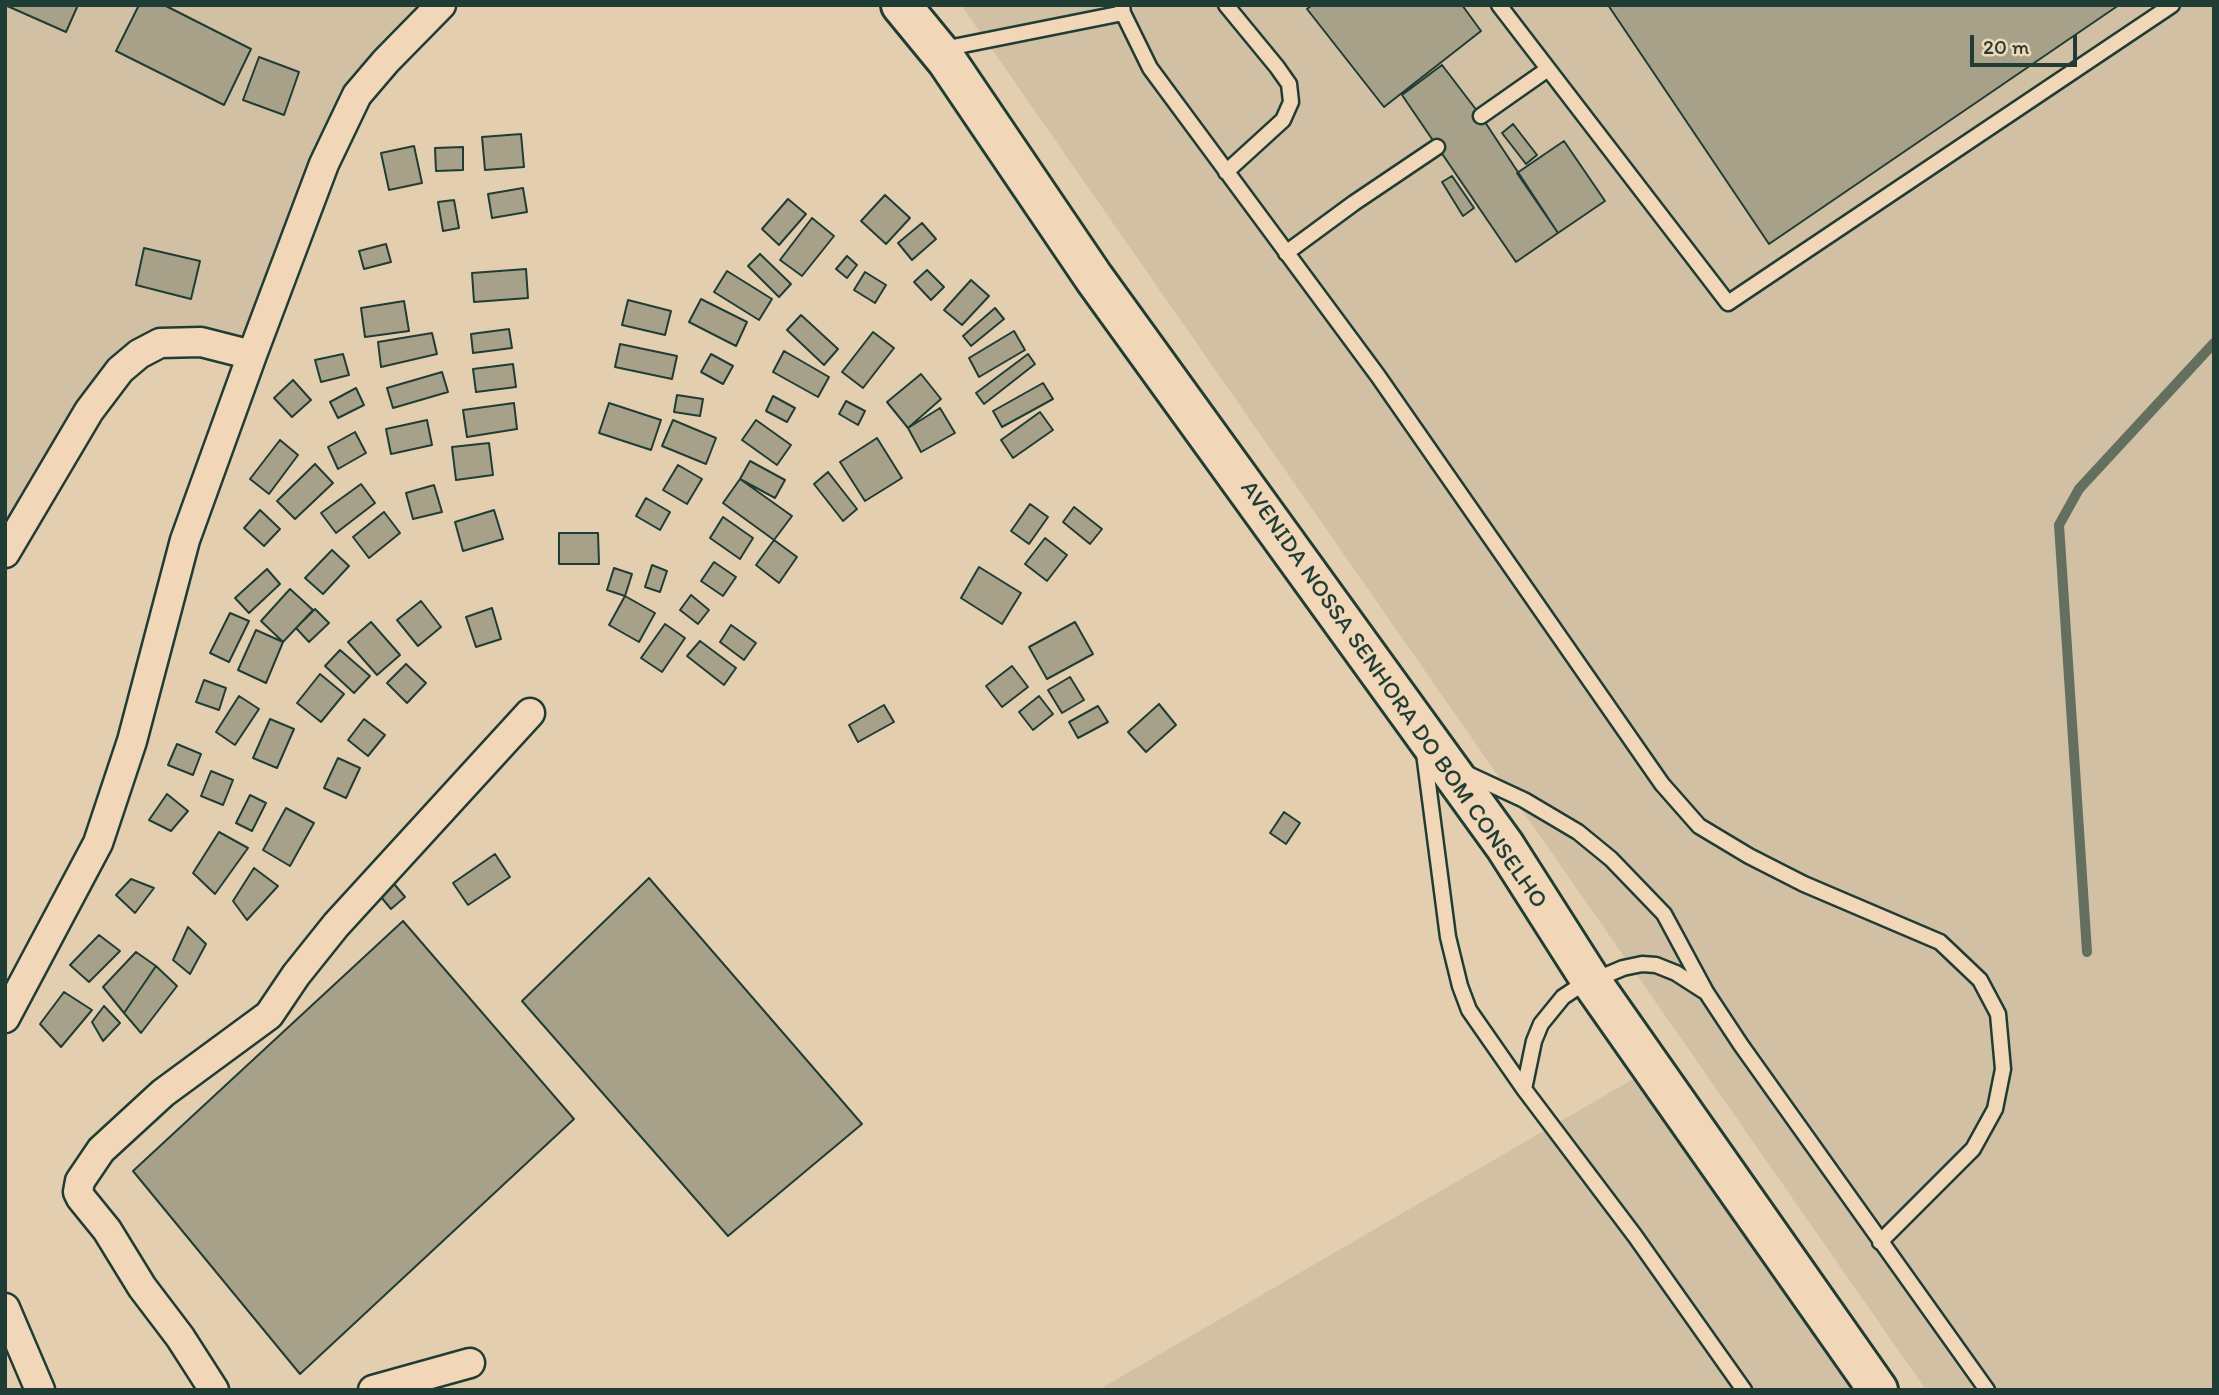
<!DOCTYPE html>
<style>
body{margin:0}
#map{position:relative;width:2219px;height:1395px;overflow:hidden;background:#e4ceb0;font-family:Itim,sans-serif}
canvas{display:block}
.frame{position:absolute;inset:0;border:7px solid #1f3d34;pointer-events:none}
.scale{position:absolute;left:1970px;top:35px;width:107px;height:32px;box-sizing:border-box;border:4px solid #1f3d34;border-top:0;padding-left:9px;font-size:21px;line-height:24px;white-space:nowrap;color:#1f3d34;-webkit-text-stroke:5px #f1d7b8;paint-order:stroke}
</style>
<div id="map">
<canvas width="2219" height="1395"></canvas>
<div class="frame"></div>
<div class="scale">20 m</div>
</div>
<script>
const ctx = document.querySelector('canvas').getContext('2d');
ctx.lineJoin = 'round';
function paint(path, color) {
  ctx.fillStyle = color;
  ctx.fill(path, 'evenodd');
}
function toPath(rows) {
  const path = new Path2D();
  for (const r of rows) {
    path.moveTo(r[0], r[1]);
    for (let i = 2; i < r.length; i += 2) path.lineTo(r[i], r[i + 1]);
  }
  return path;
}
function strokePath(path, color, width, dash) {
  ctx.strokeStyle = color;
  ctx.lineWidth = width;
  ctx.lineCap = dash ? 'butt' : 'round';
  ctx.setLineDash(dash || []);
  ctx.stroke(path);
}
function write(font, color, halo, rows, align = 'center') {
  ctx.font = font + ' Itim,sans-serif';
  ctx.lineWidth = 6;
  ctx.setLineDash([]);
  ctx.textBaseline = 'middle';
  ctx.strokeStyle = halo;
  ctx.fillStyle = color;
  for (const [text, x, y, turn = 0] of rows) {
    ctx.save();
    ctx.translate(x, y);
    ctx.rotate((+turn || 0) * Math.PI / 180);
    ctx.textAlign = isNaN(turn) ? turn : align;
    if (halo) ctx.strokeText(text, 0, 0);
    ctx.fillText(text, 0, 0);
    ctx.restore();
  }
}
paint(toPath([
 [5,5,454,5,365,91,261,343,159,345,115,380,5,547],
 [961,5,2214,5,2214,1390,1926,1390],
 [1652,1068,1879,1390,1098,1390]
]), '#d2c0a5');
strokePath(toPath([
 [2087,952,2059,525,2079,489,2214,343]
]), '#636f5f', 10);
const building = toPath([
 [5,5,78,5,66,32,5,5],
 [139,5,164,5,251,49,224,105,116,51,139,5],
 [1312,5,1462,5,1481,31,1384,107,1307,9,1312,5],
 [1608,5,2119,5,1769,244,1608,5],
 [259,57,299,72,284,115,243,100,259,57],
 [1442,65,1481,116,1558,233,1516,262,1402,95,1442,65],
 [1513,124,1537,155,1526,164,1502,133,1513,124],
 [521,134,524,167,485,170,482,137,521,134],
 [1564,141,1605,201,1558,233,1517,173,1564,141],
 [414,146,422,183,389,190,381,153,414,146],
 [463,147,463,170,436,171,435,148,463,147],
 [1452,176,1474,208,1463,216,1442,182,1452,176],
 [523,188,527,212,492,218,488,194,523,188],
 [885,195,910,218,886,244,861,221,885,195],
 [788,199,806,214,779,245,762,229,788,199],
 [454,200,459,228,443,231,438,202,454,200],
 [812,218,834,236,802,276,780,260,812,218],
 [922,223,936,239,912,260,898,243,922,223],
 [386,244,391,262,364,269,359,251,386,244],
 [144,248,200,261,191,299,136,285,144,248],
 [760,254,791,284,779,297,748,266,760,254],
 [847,256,857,265,847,278,836,269,847,256],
 [526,269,528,298,474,302,472,273,526,269],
 [927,270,944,287,931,300,914,282,927,270],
 [727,271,772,299,759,320,714,292,727,271],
 [865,272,886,285,875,303,854,290,865,272],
 [971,280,989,296,962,325,944,310,971,280],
 [701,299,747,322,736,346,689,322,701,299],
 [628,300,671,311,665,335,622,325,628,300],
 [404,301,409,331,365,337,361,308,404,301],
 [995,308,1004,319,971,346,963,336,995,308],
 [801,315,838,349,824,365,787,330,801,315],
 [509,329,512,348,473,353,471,334,509,329],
 [1014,331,1025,350,979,377,969,358,1014,331],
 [873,332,894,348,863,388,842,372,873,332],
 [432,333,437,354,381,367,378,342,432,333],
 [620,344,677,356,672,379,615,367,620,344],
 [784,351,829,377,818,397,773,372,784,351],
 [343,354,349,375,321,382,315,360,343,354],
 [711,354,733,366,723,384,701,372,711,354],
 [1028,354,1035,364,984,404,976,393,1028,354],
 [513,364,516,387,476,392,473,369,513,364],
 [442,372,448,392,393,408,387,388,442,372],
 [921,374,941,399,908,428,887,402,921,374],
 [293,380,311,400,292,417,274,398,293,380],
 [1043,383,1053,399,1002,427,993,411,1043,383],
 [356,388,364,405,338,418,330,402,356,388],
 [677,395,703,399,700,416,674,412,677,395],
 [773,396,795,408,787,422,766,411,773,396],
 [846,401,865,411,858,425,839,414,846,401],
 [514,403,517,429,467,437,463,410,514,403],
 [609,403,661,420,651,450,599,433,609,403],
 [940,408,955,433,921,452,908,428,940,408],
 [1040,412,1053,430,1013,458,1001,440,1040,412],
 [427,420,432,445,391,454,386,429,427,420],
 [673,420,716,438,706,464,662,446,673,420],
 [756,420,791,445,777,465,742,440,756,420],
 [355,432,366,453,338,469,328,447,355,432],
 [877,438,902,478,865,501,840,462,877,438],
 [280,440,298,455,269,494,250,479,280,440],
 [489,443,493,475,456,480,452,447,489,443],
 [750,461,785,480,775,498,740,479,750,461],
 [315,464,333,483,295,519,277,501,315,464],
 [678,465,702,479,687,504,663,490,678,465],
 [828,472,857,509,843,521,814,484,828,472],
 [740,479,792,516,774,540,723,503,740,479],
 [361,484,375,503,336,533,321,513,361,484],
 [434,485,442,512,413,519,406,493,434,485],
 [646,498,670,512,660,530,636,516,646,498],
 [1030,504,1048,517,1029,544,1011,531,1030,504],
 [1074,507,1102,529,1090,544,1063,522,1074,507],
 [260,510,280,529,264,546,244,528,260,510],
 [494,510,503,539,463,551,455,522,494,510],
 [384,512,400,533,369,558,353,537,384,512],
 [723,517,753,538,740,559,710,538,723,517],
 [559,533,598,533,599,564,559,564,559,533],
 [1045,538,1067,555,1047,581,1025,564,1045,538],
 [774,540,797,557,779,583,756,565,774,540],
 [332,550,349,566,323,594,305,578,332,550],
 [714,562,736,577,723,596,701,581,714,562],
 [652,565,667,571,660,592,645,587,652,565],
 [979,567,1021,593,1002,624,961,598,979,567],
 [614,568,632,574,625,596,607,590,614,568],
 [267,569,280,584,249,613,235,598,267,569],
 [290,589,313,610,283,642,261,621,290,589],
 [691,595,709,610,698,624,680,610,691,595],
 [625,596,655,613,639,642,609,625,625,596],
 [421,601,441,627,418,646,397,620,421,601],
 [492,608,501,639,476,647,466,617,492,608],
 [315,609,329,623,309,642,296,628,315,609],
 [230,613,249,621,229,662,210,653,230,613],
 [371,622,400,655,377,675,348,642,371,622],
 [1075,622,1093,654,1047,679,1029,647,1075,622],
 [665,624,685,638,662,672,641,658,665,624],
 [731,625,756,643,744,660,720,642,731,625],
 [256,630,283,642,266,683,238,670,256,630],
 [700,641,736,668,724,685,687,656,700,641],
 [340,650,370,676,354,693,325,666,340,650],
 [406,664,426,683,407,703,387,683,406,664],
 [1012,666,1028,687,1002,707,986,686,1012,666],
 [320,674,344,694,321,722,297,703,320,674],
 [1070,677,1084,700,1062,713,1048,690,1070,677],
 [204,680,226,688,219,710,196,702,204,680],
 [239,696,259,709,235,745,216,732,239,696],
 [1039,696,1053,714,1033,730,1019,712,1039,696],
 [1159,704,1176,725,1146,752,1128,732,1159,704],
 [884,705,894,722,858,742,849,725,884,705],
 [1098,706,1108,722,1078,738,1069,722,1098,706],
 [270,719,294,729,277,768,253,758,270,719],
 [364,719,385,735,368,756,348,740,364,719],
 [177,744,201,754,193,775,168,765,177,744],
 [338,758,360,768,346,798,324,788,338,758],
 [211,771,233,780,223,805,201,796,211,771],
 [167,794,188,811,171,831,149,820,167,794],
 [250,795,266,803,252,831,236,823,250,795],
 [286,808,314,823,290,866,263,850,286,808],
 [1284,812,1300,823,1286,844,1270,833,1284,812],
 [219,832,248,848,215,894,193,873,219,832],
 [495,854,510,877,468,905,453,883,495,854],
 [254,868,278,886,247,920,233,901,254,868],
 [649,878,862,1124,728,1236,522,1001,649,878],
 [131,879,154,888,135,913,116,895,131,879],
 [390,879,405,897,391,909,376,891,390,879],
 [403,921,574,1119,300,1374,133,1171,403,921],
 [188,927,206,944,190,974,173,960,188,927],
 [99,935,120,951,89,982,70,965,99,935],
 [136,952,156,966,124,1013,103,987,136,952],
 [156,966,177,986,141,1033,124,1013,156,966],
 [64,992,92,1010,61,1047,40,1024,64,992],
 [104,1006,120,1023,103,1041,92,1022,104,1006]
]);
paint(building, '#a7a18a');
strokePath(building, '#1f3d34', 2);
const service = toPath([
 [1122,5,1123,13,1150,68,1378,376,1662,784,1699,826,1749,856,1804,884,1940,942,1980,980,1998,1014,2003,1069,1995,1109,1973,1149,1880,1242],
 [1499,5,1728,303,2172,5],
 [943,49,1123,13],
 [1481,116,1548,69],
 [1226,172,1283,120,1291,102,1289,84,1277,67,1226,5],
 [1286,253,1354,203,1437,147],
 [1424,753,1448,937,1460,986,1469,1010,1524,1089,1635,1236,1744,1390],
 [1466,773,1524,800,1578,832,1611,859,1664,914,1706,992,1741,1045,1987,1390],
 [1524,1089,1534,1041,1541,1024,1563,997,1578,987,1623,968,1642,964,1656,965,1676,973,1704,991]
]);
const minor = toPath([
 [5,553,89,411,120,370,139,354,160,343,201,342,252,355],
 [5,1018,98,843,132,741,185,540,252,355,324,164,357,95,386,61,441,5],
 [5,1308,40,1390],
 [214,1390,180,1337,142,1287,107,1230,81,1198,78,1192,80,1181,101,1150,163,1093,269,1015,296,975,336,925,530,713],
 [373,1390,470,1363]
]);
const primary = toPath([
 [901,5,947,61,1094,278,1505,846,1591,981,1878,1390]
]);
strokePath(service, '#1f3d34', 19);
strokePath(minor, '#1f3d34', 33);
strokePath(primary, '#1f3d34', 44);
strokePath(service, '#f1d7b8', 14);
strokePath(minor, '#f1d7b8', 28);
strokePath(primary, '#f1d7b8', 38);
write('24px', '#1f3d34', '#f1d7b8', [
 ["AVENIDA NOSSA SENHORA DO BOM CONSELHO",1393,695,55]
]);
</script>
